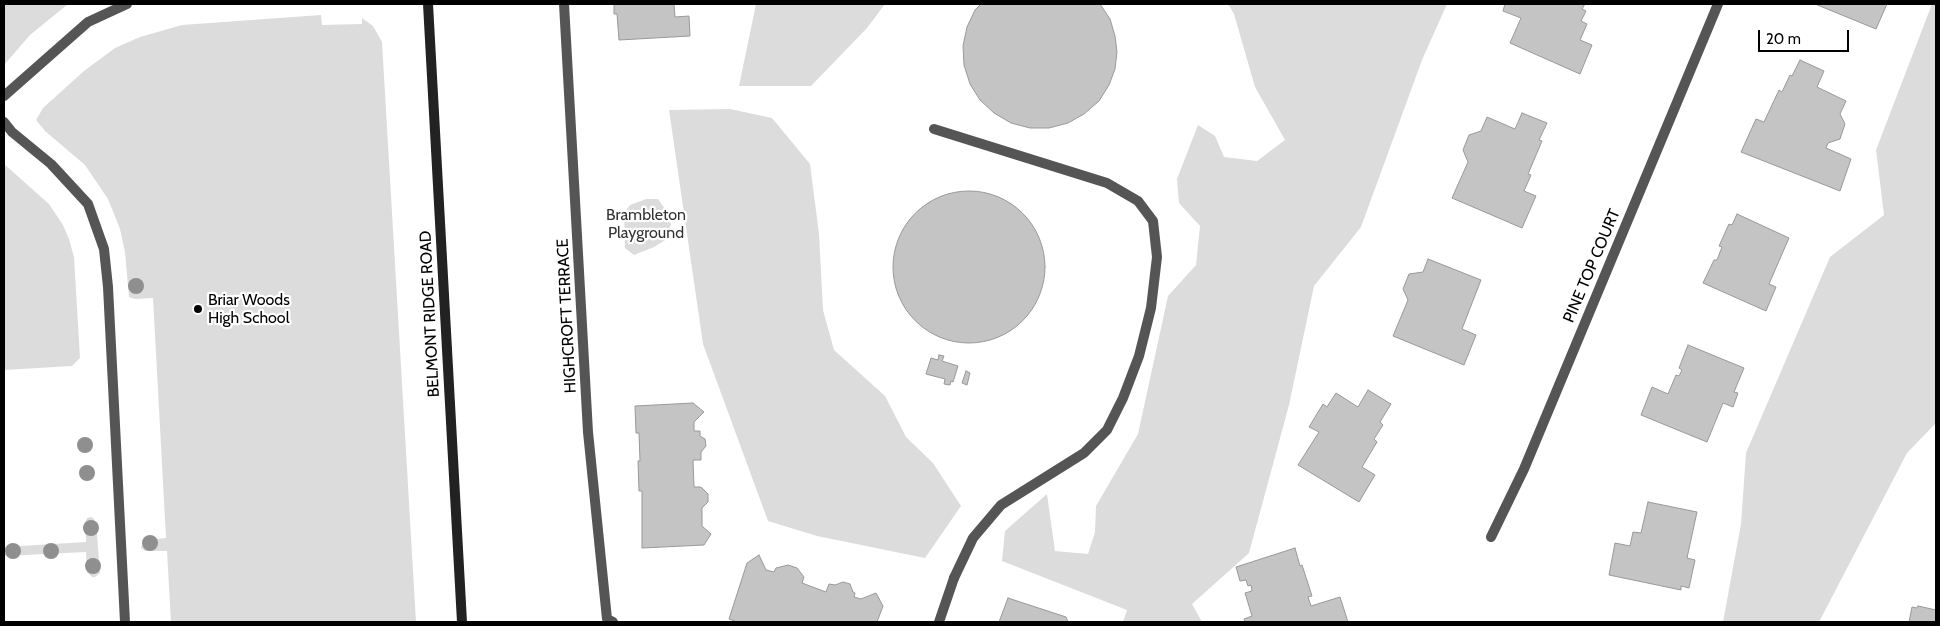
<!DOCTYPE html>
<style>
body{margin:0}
#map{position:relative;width:1940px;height:626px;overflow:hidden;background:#fff;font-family:Cabin,sans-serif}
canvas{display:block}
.frame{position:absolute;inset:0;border:5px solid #000;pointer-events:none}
.scale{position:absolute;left:1758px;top:30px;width:91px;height:22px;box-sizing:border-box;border:2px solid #000;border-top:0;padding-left:6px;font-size:15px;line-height:18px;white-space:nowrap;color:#000;-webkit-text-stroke:4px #fff;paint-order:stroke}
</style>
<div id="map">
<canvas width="1940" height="626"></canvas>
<div class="frame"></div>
<div class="scale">20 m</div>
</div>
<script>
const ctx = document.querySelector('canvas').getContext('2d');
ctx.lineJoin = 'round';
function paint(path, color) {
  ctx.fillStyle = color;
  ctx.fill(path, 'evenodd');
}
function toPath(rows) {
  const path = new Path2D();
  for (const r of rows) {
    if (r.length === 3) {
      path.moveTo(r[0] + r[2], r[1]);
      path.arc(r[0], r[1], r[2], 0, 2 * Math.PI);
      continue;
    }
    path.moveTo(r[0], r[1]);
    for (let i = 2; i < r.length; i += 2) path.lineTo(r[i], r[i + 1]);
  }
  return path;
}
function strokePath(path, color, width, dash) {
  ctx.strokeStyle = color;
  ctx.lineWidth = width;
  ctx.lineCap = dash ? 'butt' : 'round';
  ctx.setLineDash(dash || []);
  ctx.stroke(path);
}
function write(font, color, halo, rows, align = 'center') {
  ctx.font = font + ' Cabin,sans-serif';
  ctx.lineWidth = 4.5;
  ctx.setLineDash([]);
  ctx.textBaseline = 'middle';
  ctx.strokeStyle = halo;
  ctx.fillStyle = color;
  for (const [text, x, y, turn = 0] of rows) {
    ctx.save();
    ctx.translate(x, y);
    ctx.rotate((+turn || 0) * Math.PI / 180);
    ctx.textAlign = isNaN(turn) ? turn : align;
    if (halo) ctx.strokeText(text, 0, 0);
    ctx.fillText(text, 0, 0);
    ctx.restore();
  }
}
paint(toPath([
 [4,4,68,4,30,35,4,65],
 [756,4,885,4,867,28,811,86,739,86],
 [1228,4,1447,4,1422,60,1361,227,1314,286,1289,405,1249,553,1192,604,1202,622,1123,622,1127,610,1002,561,1005,531,1047,494,1055,551,1088,554,1095,532,1096,506,1138,434,1168,296,1196,265,1200,226,1179,203,1177,179,1198,125,1215,136,1224,157,1257,161,1285,140,1255,87,1234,14],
 [1932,4,1936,4,1936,423,1907,453,1819,622,1723,622,1741,524,1746,453,1830,257,1884,215,1876,150],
 [321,15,322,25,362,24,362,18,373,26,382,42,416,622,171,622,167,551,145,551,141,548,144,540,166,538,153,298,135,299,129,297,125,252,120,229,108,199,85,165,45,131,36,120,43,108,84,71,115,48,140,37,182,25],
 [730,109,772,118,810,164,819,234,823,310,834,350,885,396,906,437,933,463,961,506,925,558,817,536,768,521,703,344,669,110],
 [4,164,49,204,63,225,69,239,74,257,80,358,72,366,4,370],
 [646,199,658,199,665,209,671,224,667,239,654,247,634,255,625,248,624,213,630,205],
 [92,517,96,522,100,573,95,577,92,577,87,572,86,552,4,556,4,547,86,542,85,523,87,518]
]), '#dcdcdc');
const building = toPath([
 [614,4,674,4,675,17,689,16,690,36,619,40,617,14,614,14,614,4],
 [981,4,1100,4,1110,19,1115,36,1117,52,1115,69,1109,85,1099,101,1084,114,1068,123,1049,128,1030,128,1011,123,994,113,980,100,970,84,964,65,963,46,967,27,975,10,981,4],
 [1505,4,1585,4,1582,9,1586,11,1581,21,1587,24,1580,40,1592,45,1580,74,1510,43,1521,18,1503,11,1505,4],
 [1815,4,1887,4,1876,29,1815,4],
 [1800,60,1824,71,1817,87,1846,101,1840,114,1845,124,1840,139,1828,143,1826,148,1851,159,1840,191,1741,152,1756,119,1764,122,1779,90,1782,92,1790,75,1792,76,1800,60],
 [1522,113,1547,123,1539,140,1542,141,1528,174,1531,175,1524,191,1536,196,1522,228,1452,198,1468,162,1463,150,1469,135,1481,131,1487,117,1515,129,1522,113],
 [969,267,76],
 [1737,214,1789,238,1769,284,1776,287,1766,311,1703,283,1714,260,1717,260,1722,247,1719,246,1729,224,1732,225,1737,214],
 [1428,259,1481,280,1462,329,1476,335,1464,365,1393,336,1408,300,1403,289,1409,274,1423,272,1428,259],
 [1688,345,1744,368,1734,392,1738,393,1733,407,1723,403,1707,442,1641,415,1652,387,1668,394,1676,375,1679,376,1682,370,1679,368,1688,345],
 [939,355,944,356,942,361,958,366,953,382,951,381,950,385,944,384,945,379,926,374,931,358,938,360,939,355],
 [966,371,970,373,967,385,962,383,966,371],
 [1368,390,1391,404,1380,422,1383,425,1374,439,1377,442,1362,467,1375,475,1359,502,1298,465,1319,432,1309,427,1323,404,1327,407,1336,393,1358,407,1368,390],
 [693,403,704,412,694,422,694,431,700,431,700,436,705,439,706,446,701,452,701,460,693,460,694,487,701,487,708,494,708,502,702,508,702,526,711,534,704,545,642,548,642,491,639,491,638,461,640,461,639,433,636,433,635,406,693,403],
 [1648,502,1697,512,1687,558,1695,560,1689,588,1681,586,1681,590,1609,575,1615,543,1630,546,1633,532,1641,533,1648,502],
 [1295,548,1300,566,1302,565,1312,596,1308,597,1311,606,1340,597,1348,622,1245,622,1244,619,1252,616,1245,593,1252,591,1251,585,1248,586,1246,580,1240,581,1236,567,1295,548],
 [759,555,766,570,774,572,776,568,788,565,797,568,804,577,802,583,826,592,829,584,835,585,843,582,850,584,853,592,855,593,854,597,861,599,876,593,883,606,877,622,737,622,729,619,747,563,759,555],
 [1008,598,1066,617,1068,622,999,622,1008,598],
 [1918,606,1936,610,1936,622,1909,622,1912,607,1917,608,1918,606]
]);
paint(building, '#c4c4c4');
strokePath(building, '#999', 1);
strokePath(toPath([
 [4,96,88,22,127,4],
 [4,122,12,132,51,164,88,204,104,249,108,287,125,622],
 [934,129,1107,183,1138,201,1153,221,1157,257,1151,308,1139,356,1123,398,1107,430,1084,453,1001,505,973,538,954,578]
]), '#555', 10);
strokePath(toPath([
 [564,4,588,432,607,619,613,622],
 [1491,537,1524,469,1718,4],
 [939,622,954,578]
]), '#555', 10);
strokePath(toPath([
 [428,4,462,622]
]), '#222', 10);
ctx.fillStyle = '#8f8f8f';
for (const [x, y] of [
 [136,286],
 [85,445],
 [87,473],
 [91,528],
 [150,543],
 [13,551],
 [51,551],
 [93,566]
]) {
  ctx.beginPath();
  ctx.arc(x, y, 8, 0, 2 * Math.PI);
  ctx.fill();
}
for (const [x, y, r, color] of [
 [198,309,5,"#000"]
]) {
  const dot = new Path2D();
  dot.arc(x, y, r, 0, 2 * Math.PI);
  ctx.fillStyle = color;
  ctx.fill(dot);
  strokePath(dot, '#fff', 2);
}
write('16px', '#333', '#fff', [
 ["Brambleton",646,215],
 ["Playground",646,233]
]);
write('16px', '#000', '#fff', [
 ["PINE TOP COURT",1592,266,-67],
 ["BELMONT RIDGE ROAD",430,314,-93],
 ["HIGHCROFT TERRACE",567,316,-93]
]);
write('16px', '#000', '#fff', [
 ["Briar Woods",208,300],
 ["High School",208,318]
], 'left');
</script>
